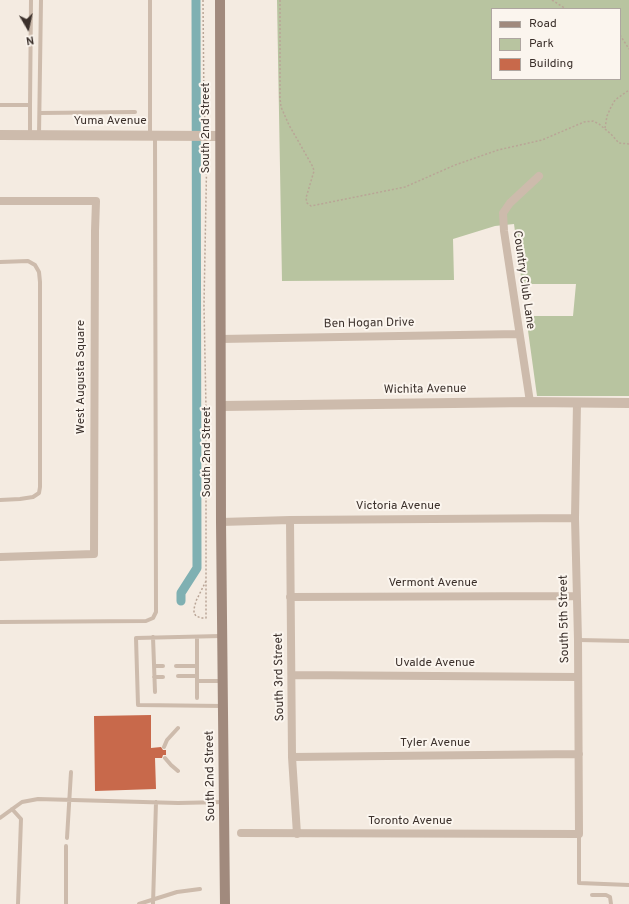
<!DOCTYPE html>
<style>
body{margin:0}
#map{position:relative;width:629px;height:904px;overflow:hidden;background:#f4ebe1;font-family:Overpass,sans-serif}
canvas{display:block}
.legend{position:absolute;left:491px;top:8px;width:130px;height:72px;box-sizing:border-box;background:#fbf5ee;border:1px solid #aea6a0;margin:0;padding:5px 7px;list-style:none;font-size:12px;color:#3b302b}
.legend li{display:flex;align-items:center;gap:8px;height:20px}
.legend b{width:20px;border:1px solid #aea6a0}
.north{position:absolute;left:8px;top:8px;width:40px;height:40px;-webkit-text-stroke:3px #fbf5ee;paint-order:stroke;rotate:171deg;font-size:11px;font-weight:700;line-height:16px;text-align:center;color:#3b302b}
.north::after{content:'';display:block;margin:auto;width:14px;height:18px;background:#3b302b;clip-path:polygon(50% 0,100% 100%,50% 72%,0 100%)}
</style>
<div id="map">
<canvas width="629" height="904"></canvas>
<ul class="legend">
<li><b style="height:5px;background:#a18a7d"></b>Road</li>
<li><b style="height:11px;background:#b8c4a0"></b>Park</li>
<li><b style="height:11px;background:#c8694b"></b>Building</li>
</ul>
<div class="north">N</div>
</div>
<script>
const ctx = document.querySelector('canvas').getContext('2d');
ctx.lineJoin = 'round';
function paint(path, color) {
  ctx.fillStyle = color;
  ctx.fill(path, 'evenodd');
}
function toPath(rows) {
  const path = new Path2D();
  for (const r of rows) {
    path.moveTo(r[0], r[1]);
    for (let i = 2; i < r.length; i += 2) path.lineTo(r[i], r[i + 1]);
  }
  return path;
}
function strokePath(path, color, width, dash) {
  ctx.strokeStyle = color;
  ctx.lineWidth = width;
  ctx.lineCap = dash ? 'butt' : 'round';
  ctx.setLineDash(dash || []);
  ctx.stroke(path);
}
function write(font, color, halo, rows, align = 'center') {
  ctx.font = font + ' Overpass,sans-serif';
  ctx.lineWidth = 4;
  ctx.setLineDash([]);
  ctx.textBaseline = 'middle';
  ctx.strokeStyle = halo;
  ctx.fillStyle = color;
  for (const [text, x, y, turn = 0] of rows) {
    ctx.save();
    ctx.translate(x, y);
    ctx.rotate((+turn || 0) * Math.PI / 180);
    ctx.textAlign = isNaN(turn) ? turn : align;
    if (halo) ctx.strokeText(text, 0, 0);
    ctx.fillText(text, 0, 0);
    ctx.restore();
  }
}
paint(toPath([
 [277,0,629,0,629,396,537,396,526,316,573,316,576,284,522,284,514,224,495,226,453,239,454,280,282,281],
 [492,9,620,9,620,79,492,79]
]), '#b8c4a0');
strokePath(toPath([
 [181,601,181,593,197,568,196,0]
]), '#7fb0b2', 9);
paint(toPath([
 [151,715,151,748,161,747,163,750,166,750,166,755,163,755,162,758,155,758,156,789,95,791,94,716]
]), '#c8694b');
strokePath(toPath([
 [203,0,204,110,206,128],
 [280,0,280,98,281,107,289,125,313,167,314,171,306,198,307,203,311,206,405,187,455,165,498,150,542,140,584,122,593,121,599,124,611,134,619,143,629,144],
 [552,0,566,9],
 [620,35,629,49],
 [605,128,607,116,611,107,615,100,629,90],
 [206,581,196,601,194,609,194,613,196,616,201,618,206,618,206,409,204,305,207,144]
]), '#b9a596', 1.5, [2, 2]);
strokePath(toPath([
 [0,105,30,105,31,0],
 [40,113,135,112],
 [30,135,30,105],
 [39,135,41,0],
 [150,135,150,0],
 [0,262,28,261,35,265,39,272,40,282,40,487,39,493,33,497,20,499,0,500],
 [0,622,146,621,153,618,156,612,155,136],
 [221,636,136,638,138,705,223,706],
 [153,637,155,692],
 [197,637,197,681,222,681],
 [578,640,629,641],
 [154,666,163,666],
 [176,666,197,666],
 [178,676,197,676],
 [154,677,163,677],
 [197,698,197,681],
 [164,747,167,740,178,728],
 [165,758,171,765,178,771],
 [12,809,21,819,18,904],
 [0,818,22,802,38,799,178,803,224,802],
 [579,834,579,883,629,885],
 [67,838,71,772],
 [592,895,606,895,610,897,611,904],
 [66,904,66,846],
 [139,904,177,892,200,889],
 [153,904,156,802]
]), '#cdbbac', 4);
strokePath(toPath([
 [0,201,96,201,95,231,94,554,0,557],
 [220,339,519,334],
 [530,402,504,231,503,213,510,203,539,176],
 [290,520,292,757,297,834],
 [221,522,290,520,575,518],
 [290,597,576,596],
 [292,675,578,677],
 [292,757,579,754],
 [241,833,579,834,578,640,575,518,577,403]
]), '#cdbbac', 8);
strokePath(toPath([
 [0,135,219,136],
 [222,406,530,402,629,403]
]), '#cdbbac', 10);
strokePath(toPath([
 [220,0,221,522,225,904]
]), '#a18a7d', 10);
write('12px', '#3b302b', '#fbf5ee', [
 ["Yuma Avenue",110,122],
 ["South 2nd Street",207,128,-90],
 ["Country Club Lane",523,280,82],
 ["Ben Hogan Drive",369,324,-1],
 ["West Augusta Square",82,377,-90],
 ["Wichita Avenue",425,390,-1],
 ["South 2nd Street",208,452,-90],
 ["Victoria Avenue",398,507],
 ["Vermont Avenue",433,584],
 ["South 5th Street",565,619,-91],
 ["Uvalde Avenue",435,664],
 ["South 3rd Street",280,677,-91],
 ["Tyler Avenue",435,744],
 ["South 2nd Street",211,776,-91],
 ["Toronto Avenue",410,822]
]);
</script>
